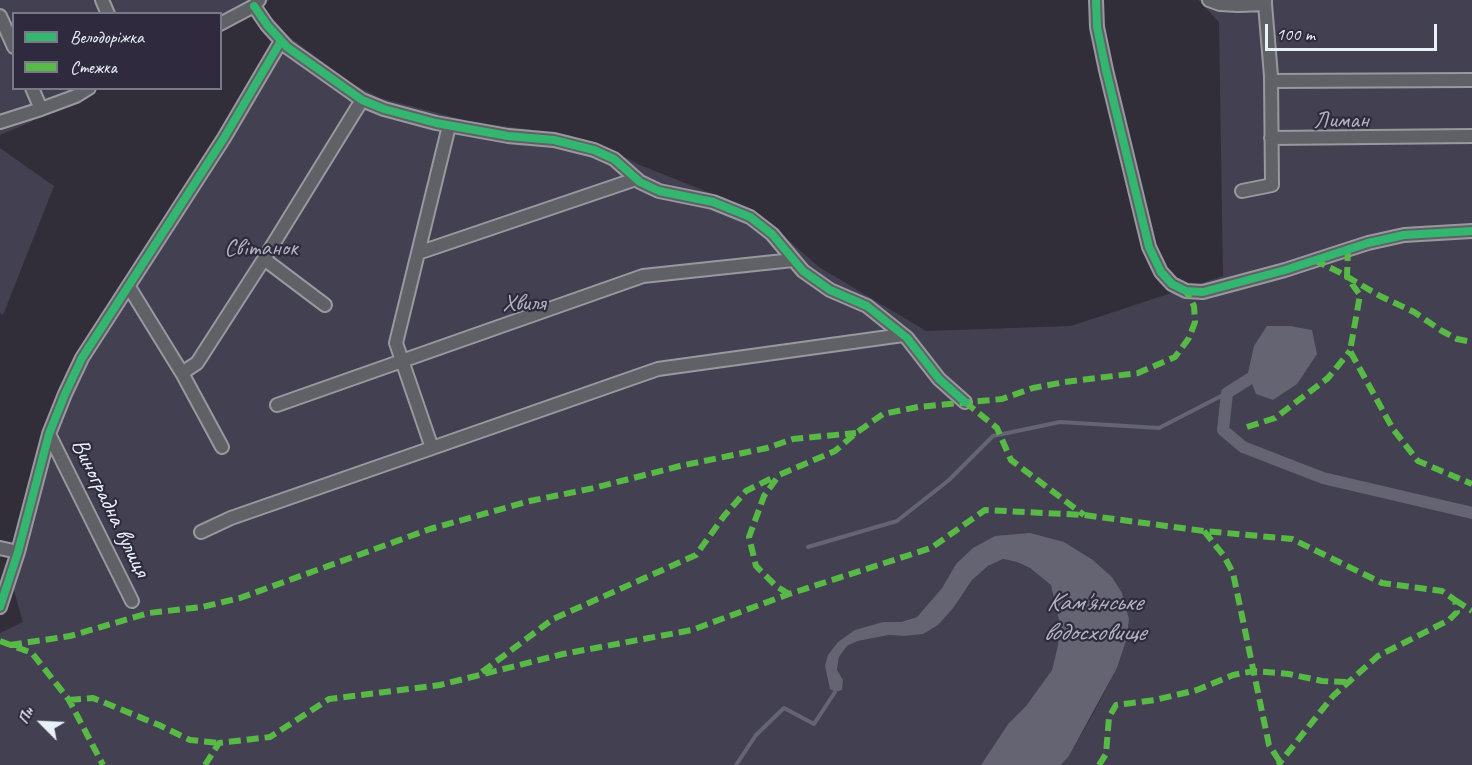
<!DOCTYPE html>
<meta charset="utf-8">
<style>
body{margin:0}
#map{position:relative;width:1472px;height:765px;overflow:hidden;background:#312e39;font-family:Caveat,sans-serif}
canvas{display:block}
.legend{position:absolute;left:12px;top:12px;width:210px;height:78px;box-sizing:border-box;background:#2f2a3d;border:2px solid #797a88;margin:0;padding:8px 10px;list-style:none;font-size:18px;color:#e8f1f8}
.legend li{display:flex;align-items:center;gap:12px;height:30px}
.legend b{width:30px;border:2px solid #797a88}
.north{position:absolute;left:12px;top:693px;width:60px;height:60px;-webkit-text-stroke:4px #2f2a3d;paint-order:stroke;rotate:294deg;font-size:16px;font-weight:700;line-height:24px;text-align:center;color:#e8f1f8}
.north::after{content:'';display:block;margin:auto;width:21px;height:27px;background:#e8f1f8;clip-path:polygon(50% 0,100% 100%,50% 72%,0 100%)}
.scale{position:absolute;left:1265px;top:24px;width:172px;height:27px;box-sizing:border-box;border:3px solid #e8f1f8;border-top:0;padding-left:8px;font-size:18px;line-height:21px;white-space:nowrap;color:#e8f1f8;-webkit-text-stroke:4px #2f2a3d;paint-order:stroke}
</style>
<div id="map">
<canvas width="1472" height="765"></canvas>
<ul class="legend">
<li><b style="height:8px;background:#33b770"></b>Велодоріжка</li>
<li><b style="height:8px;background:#58b947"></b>Стежка</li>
</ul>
<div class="north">Пн</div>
<div class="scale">100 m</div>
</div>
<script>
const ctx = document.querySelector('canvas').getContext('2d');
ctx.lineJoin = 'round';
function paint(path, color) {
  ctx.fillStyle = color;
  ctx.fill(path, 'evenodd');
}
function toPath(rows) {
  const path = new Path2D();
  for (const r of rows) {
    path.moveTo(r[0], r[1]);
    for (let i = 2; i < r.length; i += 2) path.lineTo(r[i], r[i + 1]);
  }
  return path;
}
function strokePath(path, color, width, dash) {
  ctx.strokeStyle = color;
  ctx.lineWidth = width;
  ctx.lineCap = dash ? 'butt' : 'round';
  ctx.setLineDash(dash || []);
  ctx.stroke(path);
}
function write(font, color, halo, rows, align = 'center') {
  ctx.font = font + ' Caveat,sans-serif';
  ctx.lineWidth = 4.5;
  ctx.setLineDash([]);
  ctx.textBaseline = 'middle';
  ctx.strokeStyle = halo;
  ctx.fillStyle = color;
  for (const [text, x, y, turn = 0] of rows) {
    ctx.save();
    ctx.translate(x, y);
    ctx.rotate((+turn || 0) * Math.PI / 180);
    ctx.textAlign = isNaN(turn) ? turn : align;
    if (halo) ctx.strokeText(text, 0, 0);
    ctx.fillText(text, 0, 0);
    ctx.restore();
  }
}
paint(toPath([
 [0,0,269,0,266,4,241,11,221,20,220,14,14,14,14,88,72,89,63,93,31,122,0,135],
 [1198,0,1472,0,1472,765,1061,765,1069,756,1093,714,1117,668,1126,641,1112,577,1093,560,1064,542,956,564,942,588,917,617,901,622,883,622,838,642,837,670,839,657,847,646,858,641,889,635,903,636,954,607,972,580,988,566,1003,559,1017,562,1030,568,1052,585,1060,624,1058,645,1052,670,1026,706,1008,724,981,765,0,765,0,633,23,622,12,584,46,432,80,358,287,35,349,82,380,98,468,121,569,135,606,148,640,165,755,211,819,267,926,331,1071,326,1223,276,1219,22],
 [0,148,54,186,3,315,0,313]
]), '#434151');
paint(toPath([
 [1267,326,1290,326,1312,330,1317,354,1297,384,1273,400,1256,394,1248,373,1254,346],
 [1030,533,1064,542,1093,560,1112,577,1122,593,1129,619,1126,641,1117,668,1069,756,1061,765,981,765,1008,724,1026,706,1052,670,1058,645,1060,624,1051,585,1030,568,1017,562,1003,559,988,566,972,580,954,607,938,625,923,634,903,636,889,635,858,641,847,646,839,657,837,670,843,680,842,690,835,692,830,689,825,666,828,655,838,642,855,630,883,622,901,622,917,617,942,588,956,564,973,548,995,536]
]), '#646472');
strokePath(toPath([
 [808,547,897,521,949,480,993,436,1060,422,1159,428,1227,393],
 [736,765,756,735,784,708,814,724,835,692]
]), '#646472', 4);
strokePath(toPath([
 [1262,371,1227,393,1223,430,1243,447,1323,478,1472,513]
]), '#646472', 12);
const minor = toPath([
 [102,0,108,14],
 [1096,0,1097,27,1106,70,1149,247,1161,272,1172,284,1186,291,1203,292,1285,270,1368,243,1404,235,1472,231],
 [1209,0,1220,4,1238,5,1265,4,1265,0],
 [254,6,267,25,287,47,362,100,384,109,436,123,508,136,554,140,594,150,614,159,640,182,659,191,713,202,750,217,772,234,803,271,830,290,867,306,907,338,939,379,965,402],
 [0,16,14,47],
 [220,24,254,6,259,0],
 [1271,81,1472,80],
 [32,88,41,109],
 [0,122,41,109,76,96,89,88],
 [449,126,396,343,432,448,658,369,903,335],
 [1271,138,1472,136],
 [1242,191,1272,185,1271,76,1265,4],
 [418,253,636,179],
 [264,259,325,305],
 [129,287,182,373,197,363,264,259,362,100],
 [182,373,222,447],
 [277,405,643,276,793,260],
 [49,434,132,601],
 [201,532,231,518,432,448],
 [0,548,18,552],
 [0,607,18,552,49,434,65,394,82,358,224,138,281,41]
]);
strokePath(minor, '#98999f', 16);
strokePath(minor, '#606067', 12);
strokePath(toPath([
 [1348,249,1347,277,1360,295,1350,351,1393,429,1418,461,1472,484],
 [1314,260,1339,272,1380,296,1414,312,1442,331,1457,339,1472,342],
 [965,402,997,428,1011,460,1084,515],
 [1247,427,1275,418,1328,378,1350,351],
 [1204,531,1224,556,1233,573,1269,745,1282,765],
 [789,594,776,586,756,566,749,537,764,496,779,475,835,451,856,433,883,414,918,407,1002,399,1033,388,1065,382,1138,373,1175,357,1189,338,1195,322,1194,306,1186,291],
 [1455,600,1472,611],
 [0,641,32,653,69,700,103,765],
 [10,645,70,636,149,613,202,607,240,598,430,529,530,501,594,488,680,466,767,448,793,439,856,433],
 [482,672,553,619,696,555,724,516,746,491,776,476],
 [69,700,93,698,159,725,190,740,219,743],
 [205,765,219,743,270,737,329,699,440,685,563,654,692,630,789,594,931,548,985,510,1084,515,1204,531,1292,539,1382,583,1442,591,1455,600,1457,612,1449,620,1378,656,1333,696,1278,765],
 [1099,765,1106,754,1109,717,1116,705,1155,700,1197,690,1233,675,1254,671,1289,674,1322,681,1349,682]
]), '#58b947', 6, [12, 6]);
strokePath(toPath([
 [1096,0,1097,27,1106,70,1149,247,1161,272,1172,284,1186,291,1203,292,1285,270,1368,243,1404,235,1472,231],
 [254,6,267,25,287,47,362,100,384,109,436,123,508,136,554,140,594,150,614,159,640,182,659,191,713,202,750,217,772,234,803,271,830,290,867,306,907,338,939,379,965,402],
 [0,607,18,552,49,434,65,394,82,358,224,138,281,41]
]), '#33b770', 8);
write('24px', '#afb4bf', '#2f2a3d', [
 ["Лиман",1341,121],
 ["Світанок",261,249],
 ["Хвиля",524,304]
]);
write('24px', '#e8f1f8', '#2f2a3d', [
 ["Виноградна вулиця",110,508,64]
]);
write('italic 26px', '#afb4be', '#2f2a3d', [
 ["Кам'янське",1094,603],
 ["водосховище",1094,633]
]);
</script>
